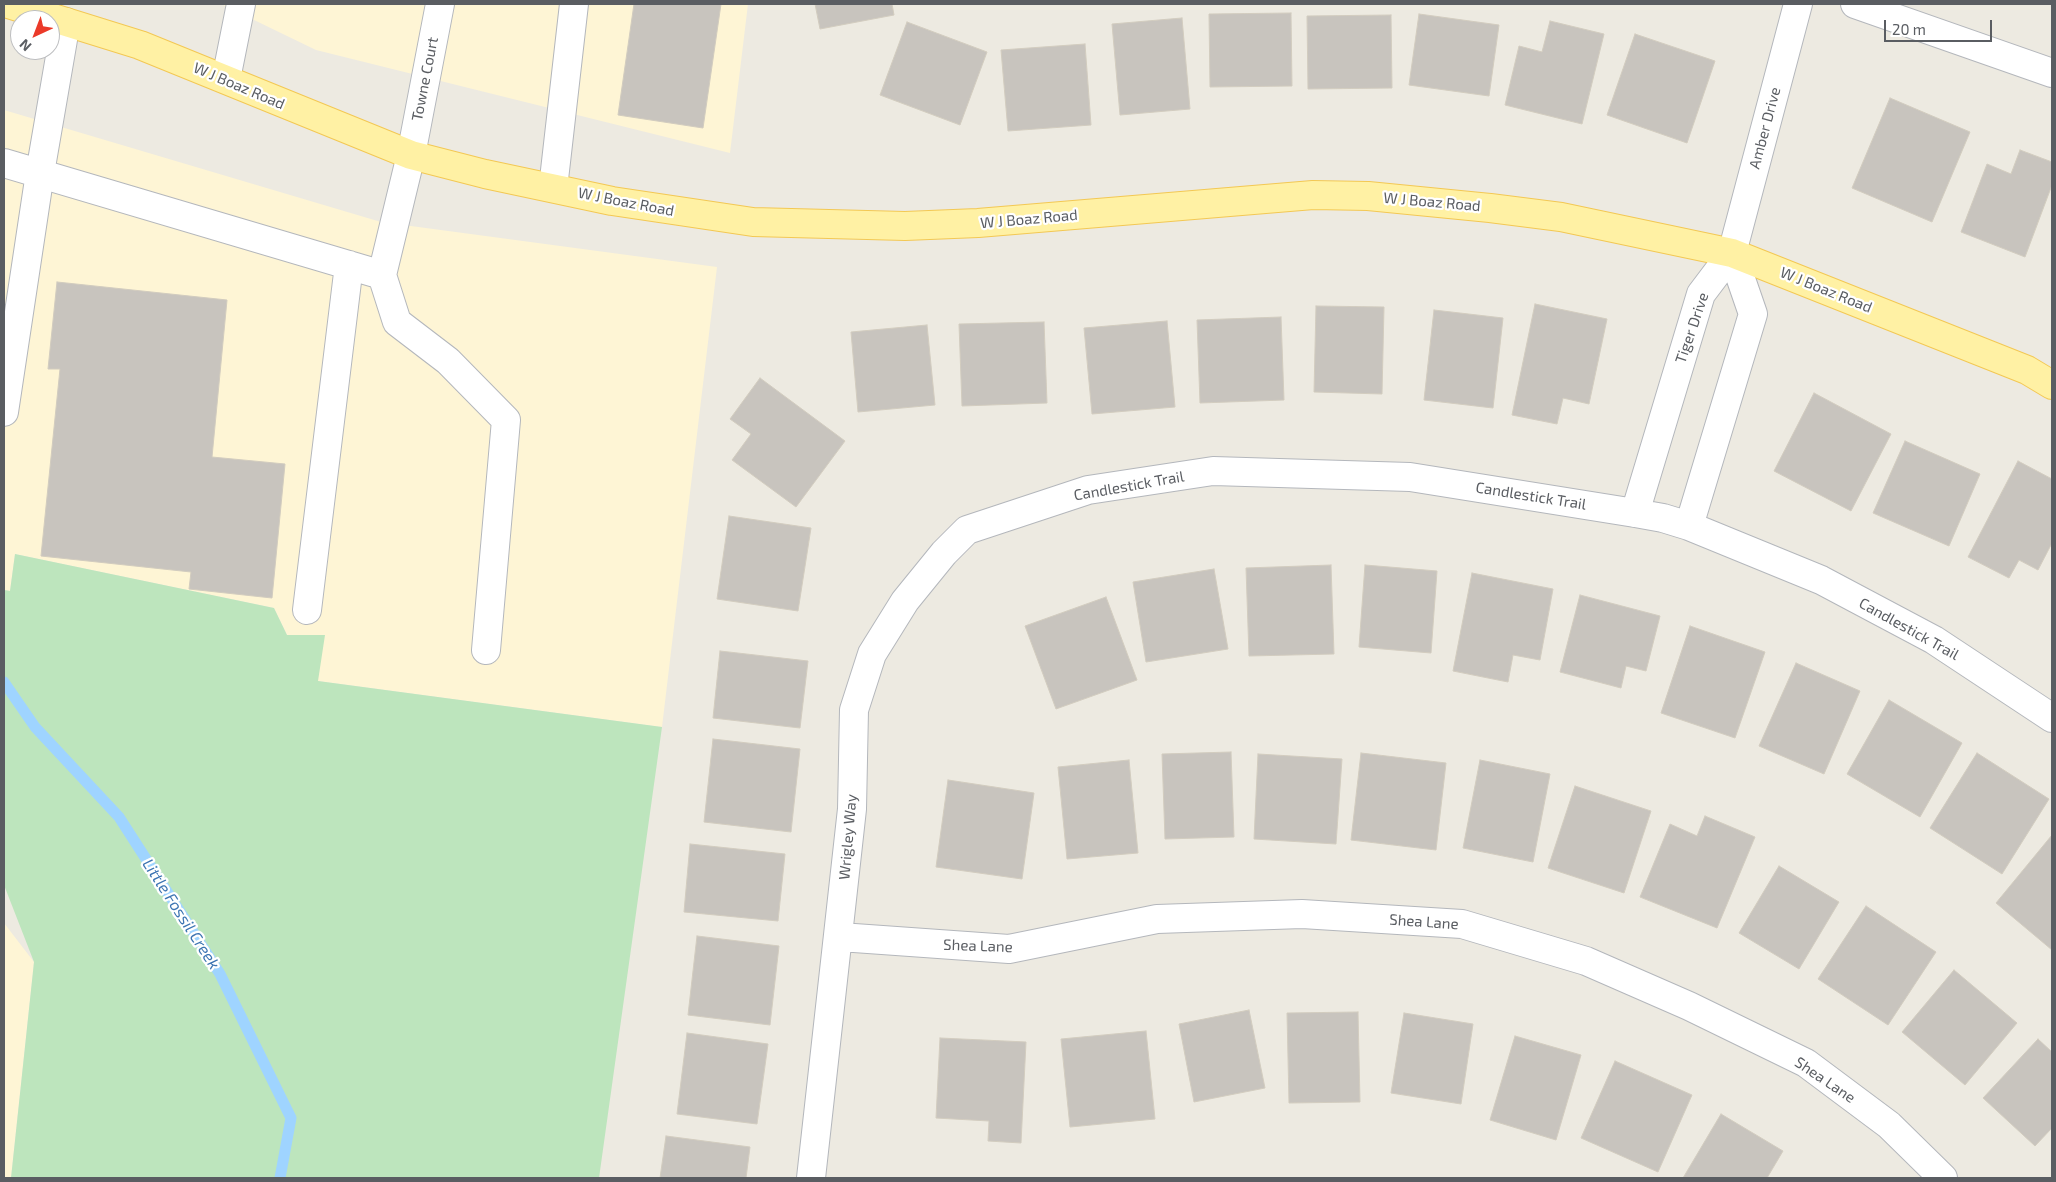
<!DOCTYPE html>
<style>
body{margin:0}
#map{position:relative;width:2056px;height:1182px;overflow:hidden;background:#edeae1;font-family:"Exo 2",sans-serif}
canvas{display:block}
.frame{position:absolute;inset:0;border:5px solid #5a5d62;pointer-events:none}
.north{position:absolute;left:10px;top:10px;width:50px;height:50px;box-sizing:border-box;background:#fff;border:1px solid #bdbec0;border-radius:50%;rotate:223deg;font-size:14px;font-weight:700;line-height:20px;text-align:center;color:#5a5d62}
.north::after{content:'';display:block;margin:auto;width:18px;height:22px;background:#eb3a29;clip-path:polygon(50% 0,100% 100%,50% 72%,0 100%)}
.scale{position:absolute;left:1884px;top:20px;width:108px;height:22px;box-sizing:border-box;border:2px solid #5a5d62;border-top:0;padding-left:6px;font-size:15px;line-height:18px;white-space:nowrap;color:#5a5d62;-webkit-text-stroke:4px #fff;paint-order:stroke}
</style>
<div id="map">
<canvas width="2056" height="1182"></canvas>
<div class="frame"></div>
<div class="north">N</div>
<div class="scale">20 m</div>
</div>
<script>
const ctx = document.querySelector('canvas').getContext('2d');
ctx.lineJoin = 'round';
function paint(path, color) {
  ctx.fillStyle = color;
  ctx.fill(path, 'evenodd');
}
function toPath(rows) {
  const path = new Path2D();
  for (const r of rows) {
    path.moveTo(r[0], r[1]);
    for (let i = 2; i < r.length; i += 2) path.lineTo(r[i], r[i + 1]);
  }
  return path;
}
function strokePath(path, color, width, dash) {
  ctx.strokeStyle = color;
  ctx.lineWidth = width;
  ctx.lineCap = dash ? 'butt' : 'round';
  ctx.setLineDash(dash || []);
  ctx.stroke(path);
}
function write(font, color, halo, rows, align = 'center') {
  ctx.font = font + ' "Exo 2",sans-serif';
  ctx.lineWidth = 4.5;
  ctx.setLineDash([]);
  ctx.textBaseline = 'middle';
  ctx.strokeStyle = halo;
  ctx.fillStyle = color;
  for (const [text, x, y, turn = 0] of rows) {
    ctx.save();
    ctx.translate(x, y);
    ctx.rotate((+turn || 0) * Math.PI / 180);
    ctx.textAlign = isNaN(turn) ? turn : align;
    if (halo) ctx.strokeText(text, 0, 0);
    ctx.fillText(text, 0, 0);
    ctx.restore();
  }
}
paint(toPath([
 [221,4,748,4,730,153,316,50],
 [4,110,381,222,717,267,662,727,318,681,287,635,274,608,15,554,10,591,4,590],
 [4,923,34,962,11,1178,4,1178]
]), '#fef5d5');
paint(toPath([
 [15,554,274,608,287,635,325,635,318,681,662,727,599,1178,11,1178,34,962,4,885,4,590,10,591]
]), '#bde5bd');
strokePath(toPath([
 [4,682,35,727,119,817,220,974,291,1118,280,1178]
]), '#9fd4ff', 11);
const building = toPath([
 [634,4,721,4,703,128,618,115,634,4],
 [815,4,892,4,894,15,820,29,815,4],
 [1291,13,1292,86,1210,87,1209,14,1291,13],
 [1419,14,1499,25,1489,96,1409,85,1419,14],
 [1391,15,1392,88,1308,89,1307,16,1391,15],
 [1182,18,1190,109,1120,115,1112,24,1182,18],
 [1550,21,1604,34,1582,124,1505,105,1519,46,1542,52,1550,21],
 [907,22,987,52,960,125,880,95,907,22],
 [1635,34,1715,61,1687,143,1607,115,1635,34],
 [1085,44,1091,125,1008,131,1001,50,1085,44],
 [1890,98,1970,132,1932,222,1852,188,1890,98],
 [2020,150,2052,162,2052,185,2025,257,1961,232,1987,164,2011,174,2020,150],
 [57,282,227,300,212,457,285,464,272,598,189,589,191,572,41,556,60,369,48,369,57,282],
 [1535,304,1607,319,1589,404,1563,398,1557,424,1512,415,1535,304],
 [1316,306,1384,307,1382,394,1314,392,1316,306],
 [1434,310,1503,318,1493,408,1424,400,1434,310],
 [1281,317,1284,400,1200,403,1197,320,1281,317],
 [1167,321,1175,407,1092,414,1084,328,1167,321],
 [1044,322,1047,403,962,406,959,324,1044,322],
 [927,325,935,405,858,412,851,332,927,325],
 [760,378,845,441,796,507,732,460,751,434,730,419,760,378],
 [1814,393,1891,434,1851,511,1774,471,1814,393],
 [1905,441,1980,474,1949,546,1873,513,1905,441],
 [2018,461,2052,479,2052,543,2038,570,2019,560,2009,578,1968,557,2018,461],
 [729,516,811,528,798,611,717,599,729,516],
 [1331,565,1334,654,1249,656,1246,568,1331,565],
 [1365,565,1437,571,1431,653,1359,647,1365,565],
 [1214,569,1228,649,1146,662,1133,582,1214,569],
 [1472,573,1553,589,1540,660,1513,655,1508,682,1453,671,1472,573],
 [1580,595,1660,616,1646,671,1626,666,1621,688,1560,672,1580,595],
 [1106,597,1137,680,1056,709,1025,626,1106,597],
 [1690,626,1765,652,1735,738,1661,713,1690,626],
 [720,651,808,661,800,728,713,718,720,651],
 [1796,663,1860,691,1824,774,1759,746,1796,663],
 [1889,700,1962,743,1920,817,1847,774,1889,700],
 [713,739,800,749,791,832,704,822,713,739],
 [1231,752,1234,837,1165,839,1162,754,1231,752],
 [1361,753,1446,763,1436,850,1351,840,1361,753],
 [1977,753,2049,799,2002,874,1930,828,1977,753],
 [1258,754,1342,759,1336,844,1254,839,1258,754],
 [1129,760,1138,853,1067,859,1058,767,1129,760],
 [1480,760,1550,774,1533,862,1463,848,1480,760],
 [948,780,1034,793,1022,879,936,867,948,780],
 [1575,786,1651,811,1624,893,1548,868,1575,786],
 [1705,816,1755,837,1717,928,1640,897,1670,824,1697,836,1705,816],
 [2052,835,2052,950,1996,903,2052,835],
 [690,844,785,854,778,921,684,912,690,844],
 [1779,866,1839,902,1799,969,1739,933,1779,866],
 [1866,906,1936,952,1888,1025,1818,979,1866,906],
 [697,936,779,946,770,1025,688,1015,697,936],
 [1954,970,2017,1023,1965,1085,1902,1032,1954,970],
 [1249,1010,1265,1088,1194,1102,1179,1024,1249,1010],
 [1358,1012,1360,1102,1289,1103,1287,1013,1358,1012],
 [1404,1013,1473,1024,1461,1104,1391,1093,1404,1013],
 [1146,1031,1155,1119,1070,1127,1061,1039,1146,1031],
 [687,1033,768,1044,757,1124,677,1114,687,1033],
 [1515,1036,1581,1055,1556,1140,1490,1120,1515,1036],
 [940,1038,1026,1042,1021,1143,988,1141,989,1121,936,1118,940,1038],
 [2038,1039,2052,1052,2052,1128,2035,1146,1983,1098,2038,1039],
 [1615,1061,1692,1095,1658,1172,1581,1138,1615,1061],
 [1721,1114,1783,1151,1767,1178,1683,1178,1721,1114],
 [666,1136,750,1147,746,1178,660,1178,666,1136]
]);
paint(building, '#c8c4be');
strokePath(building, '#d2ccbf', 1);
const minor = toPath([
 [1855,4,2052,73],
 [226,79,241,4],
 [4,163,382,275,411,155,440,4],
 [553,188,574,4],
 [382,275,397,322,448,361,506,420,486,650],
 [4,412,40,173,66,22],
 [1635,513,1701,294,1732,253,1798,4],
 [1689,526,1753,314,1732,253],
 [307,610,349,265],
 [840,937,1009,949,1157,919,1302,914,1462,924,1586,961,1689,1006,1806,1063,1889,1125,1943,1178],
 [811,1178,852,809,854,710,872,654,905,601,944,553,967,530,1088,490,1213,471,1410,477,1635,513,1663,518,1689,526,1821,580,1934,640,2052,718]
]);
const major = toPath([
 [8,4,140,45,411,155,485,174,612,201,753,222,905,226,978,223,1313,195,1368,196,1490,208,1561,217,1732,253,2027,370,2052,385]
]);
strokePath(minor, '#b4b7bc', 30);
strokePath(major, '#f3c854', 30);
strokePath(minor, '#fff', 28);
strokePath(major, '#fff1a4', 28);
write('15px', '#5a5d62', '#fff', [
 ["Towne Court",425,79,-79],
 ["W J Boaz Road",239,86,23],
 ["Amber Drive",1765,128,-75],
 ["W J Boaz Road",626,202,11],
 ["W J Boaz Road",1432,202,5],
 ["W J Boaz Road",1029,219,-5],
 ["W J Boaz Road",1826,290,22],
 ["Tiger Drive",1692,328,-71],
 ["Candlestick Trail",1129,486,-10],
 ["Candlestick Trail",1531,496,9],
 ["Candlestick Trail",1909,629,29],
 ["Wrigley Way",848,837,-85],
 ["Shea Lane",1424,922,4],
 ["Shea Lane",978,946,2],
 ["Shea Lane",1825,1080,34]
]);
write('italic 16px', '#3c74b2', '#fff', [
 ["Little Fossil Creek",181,914,57]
]);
</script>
